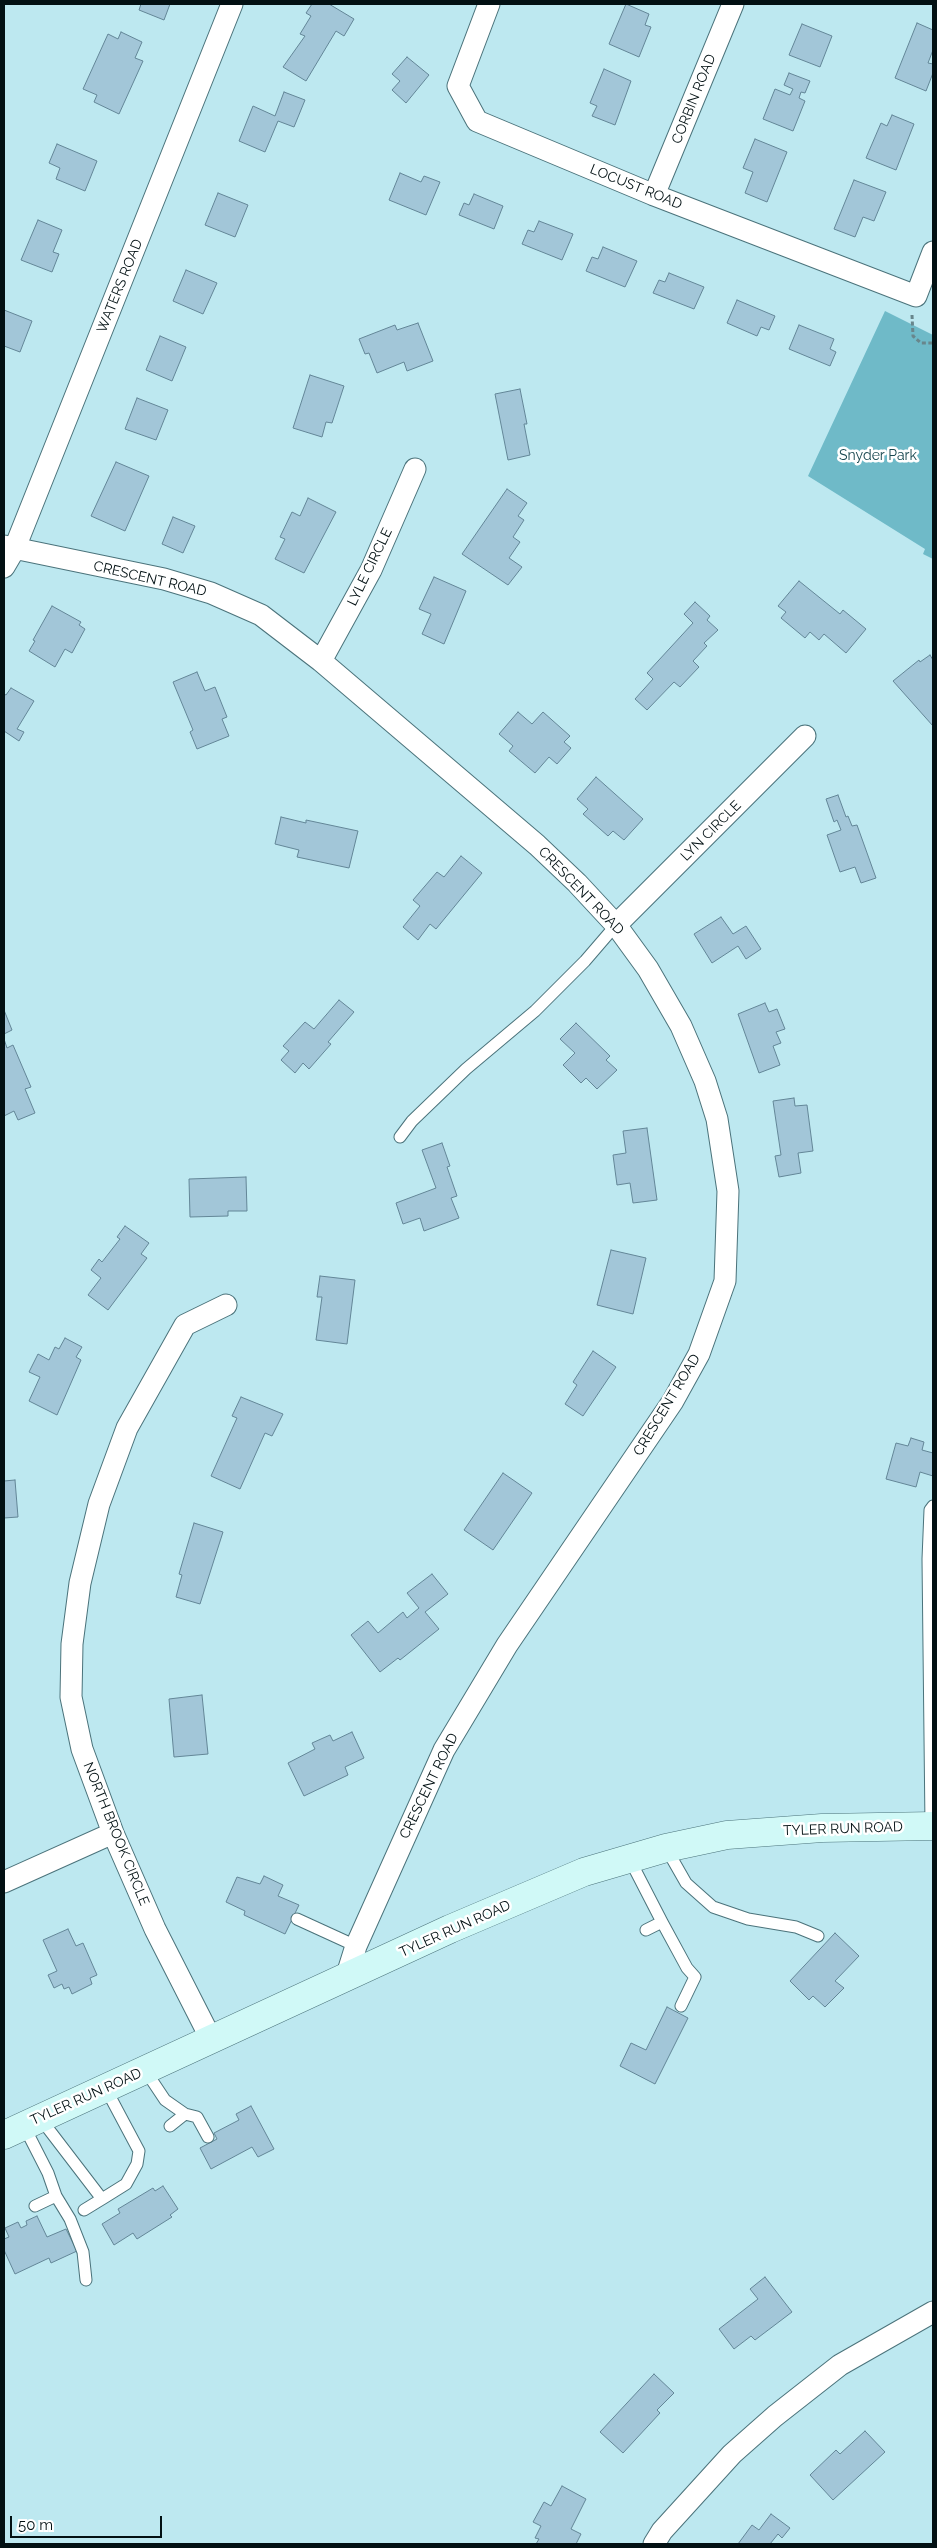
<!DOCTYPE html>
<style>
body{margin:0}
#map{position:relative;width:937px;height:2548px;overflow:hidden;background:#bde8f0;font-family:Raleway,sans-serif}
canvas{display:block}
.frame{position:absolute;inset:0;border:5px solid #021013;pointer-events:none}
.scale{position:absolute;left:10px;top:2516px;width:152px;height:22px;box-sizing:border-box;border:2px solid #021013;border-top:0;padding-left:6px;font-size:15px;line-height:18px;white-space:nowrap;color:#021013;-webkit-text-stroke:4px #fff;paint-order:stroke}
</style>
<div id="map">
<canvas width="937" height="2548"></canvas>
<div class="frame"></div>
<div class="scale">50 m</div>
</div>
<script>
const ctx = document.querySelector('canvas').getContext('2d');
ctx.lineJoin = 'round';
function paint(path, color) {
  ctx.fillStyle = color;
  ctx.fill(path, 'evenodd');
}
function toPath(rows) {
  const path = new Path2D();
  for (const r of rows) {
    path.moveTo(r[0], r[1]);
    for (let i = 2; i < r.length; i += 2) path.lineTo(r[i], r[i + 1]);
  }
  return path;
}
function strokePath(path, color, width, dash) {
  ctx.strokeStyle = color;
  ctx.lineWidth = width;
  ctx.lineCap = dash ? 'butt' : 'round';
  ctx.setLineDash(dash || []);
  ctx.stroke(path);
}
function write(font, color, halo, rows, align = 'center') {
  ctx.font = font + ' Raleway,sans-serif';
  ctx.lineWidth = 5;
  ctx.setLineDash([]);
  ctx.textBaseline = 'middle';
  ctx.strokeStyle = halo;
  ctx.fillStyle = color;
  for (const [text, x, y, turn = 0] of rows) {
    ctx.save();
    ctx.translate(x, y);
    ctx.rotate((+turn || 0) * Math.PI / 180);
    ctx.textAlign = isNaN(turn) ? turn : align;
    if (halo) ctx.strokeText(text, 0, 0);
    ctx.fillText(text, 0, 0);
    ctx.restore();
  }
}
paint(toPath([
 [885,311,933,335,933,559,923,554,925,549,808,476]
]), '#6fbac8');
const building = toPath([
 [141,4,170,4,164,20,139,10,141,4],
 [312,4,329,4,354,19,344,36,336,31,306,81,283,67,305,36,300,34,311,16,306,13,312,4],
 [626,4,649,14,645,25,651,27,639,57,609,44,626,4],
 [917,23,933,30,933,50,928,63,933,64,933,73,926,91,895,78,917,23],
 [802,24,832,36,820,67,789,55,802,24],
 [121,32,142,42,135,58,143,61,119,114,94,102,97,95,83,89,108,34,118,39,121,32],
 [407,57,429,75,406,103,392,90,400,81,392,74,407,57],
 [604,69,631,81,615,125,592,116,597,106,590,103,604,69],
 [789,73,810,81,805,93,801,92,799,98,805,101,793,131,763,119,775,89,790,95,793,89,784,85,789,73],
 [284,92,305,100,294,127,278,121,265,152,239,141,253,106,275,116,284,92],
 [892,115,914,124,896,170,866,158,881,123,887,126,892,115],
 [755,139,787,152,767,202,745,193,753,172,743,168,755,139],
 [57,144,97,161,85,191,56,179,60,168,49,163,57,144],
 [400,173,421,182,424,176,440,182,426,215,389,200,400,173],
 [854,180,886,192,874,221,863,217,855,237,834,229,854,180],
 [218,193,248,205,235,237,205,225,218,193],
 [474,194,503,206,494,229,459,215,464,203,469,205,474,194],
 [38,220,62,230,53,252,59,254,52,272,21,260,38,220],
 [539,221,573,234,562,260,522,244,528,230,534,232,539,221],
 [603,247,637,261,625,287,586,271,592,257,598,259,603,247],
 [186,270,217,283,203,314,173,301,186,270],
 [669,273,704,287,694,309,653,293,659,280,665,282,669,273],
 [737,300,775,316,769,330,761,327,757,336,727,323,737,300],
 [4,310,32,321,20,352,4,346,4,310],
 [418,323,433,361,407,371,404,362,377,373,369,353,365,354,359,339,395,325,397,330,418,323],
 [799,325,834,339,830,349,836,352,830,366,789,349,799,325],
 [160,336,186,347,172,381,146,370,160,336],
 [310,375,344,386,332,423,326,422,322,437,293,428,310,375],
 [520,389,527,424,524,424,530,455,508,460,495,394,520,389],
 [137,398,168,410,156,440,125,429,137,398],
 [116,462,149,476,125,531,91,516,116,462],
 [507,489,527,503,518,516,524,520,513,537,520,542,509,558,522,567,508,585,462,554,507,489],
 [308,498,336,512,304,573,275,559,285,539,280,537,292,512,300,516,308,498],
 [173,517,195,526,183,553,162,544,173,517],
 [434,577,466,591,444,644,422,634,431,614,419,609,434,577],
 [799,581,840,614,843,610,866,629,846,653,824,634,819,640,810,632,805,638,781,618,786,612,778,606,799,581],
 [695,602,710,616,707,620,718,630,704,643,707,646,693,661,699,667,680,687,674,682,647,710,635,699,653,679,647,673,693,623,684,614,695,602],
 [52,606,81,622,79,625,85,629,72,653,65,649,55,667,29,651,35,641,33,640,52,606],
 [930,655,933,660,933,726,893,681,919,660,920,662,930,655],
 [197,672,205,691,215,687,227,717,222,719,229,736,197,749,190,732,193,730,173,682,197,672],
 [11,688,34,701,17,729,24,732,19,741,4,731,4,694,6,695,11,688],
 [518,712,532,724,543,712,570,736,564,742,571,748,557,764,549,757,535,773,509,751,513,746,499,734,518,712],
 [596,777,643,819,624,840,613,831,608,836,583,814,588,809,577,799,596,777],
 [838,795,846,817,848,816,852,826,857,825,876,878,861,883,855,867,840,872,827,835,841,830,837,820,834,822,826,799,838,795],
 [281,817,306,823,306,820,358,831,349,868,297,857,299,850,275,844,281,817],
 [461,856,482,873,436,929,430,924,418,940,403,927,420,906,413,900,437,872,444,877,461,856],
 [721,917,733,934,746,926,761,949,746,959,738,946,712,963,694,934,721,917],
 [339,1000,354,1012,328,1042,331,1044,309,1069,303,1063,295,1073,281,1060,289,1051,283,1046,305,1022,314,1029,339,1000],
 [765,1003,769,1012,777,1009,785,1029,776,1032,781,1043,773,1046,780,1065,759,1073,738,1014,765,1003],
 [4,1010,12,1030,4,1034,4,1010],
 [576,1023,610,1056,606,1060,617,1070,597,1089,586,1078,581,1083,563,1065,575,1053,560,1039,576,1023],
 [4,1039,7,1048,13,1045,31,1087,25,1089,35,1113,18,1120,14,1111,4,1116,4,1039],
 [794,1098,795,1106,807,1105,813,1151,798,1153,801,1173,779,1177,775,1156,781,1155,773,1101,794,1098],
 [647,1128,657,1200,633,1203,630,1183,617,1185,613,1155,626,1153,623,1131,647,1128],
 [442,1143,450,1166,447,1167,457,1196,451,1198,459,1218,424,1231,420,1218,403,1224,396,1203,436,1188,422,1150,442,1143],
 [246,1177,247,1211,228,1211,228,1216,190,1217,189,1179,246,1177],
 [125,1226,149,1243,141,1254,147,1258,108,1310,88,1295,101,1278,91,1270,99,1259,102,1262,120,1239,117,1237,125,1226],
 [611,1250,646,1258,633,1314,597,1305,611,1250],
 [320,1276,355,1280,347,1344,316,1340,322,1297,317,1297,320,1276],
 [65,1338,82,1347,76,1357,81,1360,57,1415,29,1401,40,1377,29,1372,38,1354,49,1360,55,1347,59,1349,65,1338],
 [593,1351,616,1367,583,1416,565,1404,577,1385,573,1382,593,1351],
 [241,1397,283,1414,272,1436,265,1433,240,1489,211,1476,237,1418,232,1416,241,1397],
 [911,1438,924,1442,922,1450,933,1453,933,1476,920,1472,916,1487,886,1479,896,1443,908,1446,911,1438],
 [503,1473,532,1493,493,1550,464,1530,503,1473],
 [15,1480,18,1517,4,1518,4,1481,15,1480],
 [194,1523,223,1532,200,1604,176,1597,182,1575,179,1574,194,1523],
 [432,1574,448,1594,425,1612,439,1629,400,1660,398,1658,380,1672,351,1635,368,1621,378,1633,403,1612,407,1618,419,1608,407,1593,432,1574],
 [202,1695,208,1754,174,1757,169,1699,202,1695],
 [352,1732,364,1758,345,1767,348,1775,304,1796,288,1763,315,1749,312,1743,330,1735,333,1741,352,1732],
 [264,1876,283,1885,278,1896,299,1905,285,1934,244,1915,245,1911,226,1902,237,1877,260,1884,264,1876],
 [68,1929,76,1946,83,1943,97,1975,90,1978,92,1984,72,1994,69,1987,64,1989,62,1984,54,1988,48,1975,57,1971,43,1940,68,1929],
 [835,1933,859,1956,835,1981,844,1988,825,2007,813,1996,809,2000,790,1981,835,1933],
 [667,2007,688,2018,655,2084,620,2066,631,2043,646,2050,667,2007],
 [251,2106,274,2149,258,2157,252,2147,211,2169,200,2148,217,2139,214,2133,239,2120,236,2114,251,2106],
 [163,2186,178,2209,170,2215,172,2217,137,2239,133,2233,114,2245,102,2224,120,2213,118,2209,153,2188,155,2191,163,2186],
 [37,2216,47,2237,66,2229,77,2251,51,2263,49,2258,15,2274,4,2250,4,2239,9,2237,5,2228,18,2222,21,2228,27,2225,26,2221,37,2216],
 [765,2277,792,2312,755,2340,751,2336,734,2349,719,2329,758,2299,750,2289,765,2277],
 [654,2374,674,2393,657,2410,660,2413,623,2453,600,2432,654,2374],
 [865,2431,885,2452,833,2500,810,2475,836,2450,840,2454,865,2431],
 [562,2486,586,2499,571,2529,581,2534,576,2544,536,2544,539,2539,535,2538,541,2526,533,2522,544,2502,551,2506,562,2486],
 [771,2514,790,2528,782,2538,778,2534,770,2544,738,2544,752,2525,759,2530,771,2514]
]);
paint(building, '#a2c6d8');
strokePath(building, '#638697', 1);
const lane = toPath([
 [400,1137,412,1121,466,1069,535,1011,585,961,616,925],
 [931,1826,928,1559,930,1510,933,1506],
 [666,1848,686,1883,713,1907,748,1919,796,1927,818,1936],
 [629,1858,662,1922,687,1968,695,1977,681,2006],
 [297,1919,356,1946],
 [646,1930,662,1922],
 [145,2070,165,2100,185,2114,197,2117,208,2137],
 [40,2118,102,2199,126,2184,137,2164,139,2151,106,2089],
 [24,2126,48,2173,56,2196,70,2219,83,2252,86,2280],
 [170,2126,185,2114],
 [35,2206,56,2196],
 [84,2210,102,2199]
]);
const street = toPath([
 [489,4,458,86,477,121,654,195,916,296,933,252],
 [654,195,733,4],
 [4,546,164,579,211,593,261,615,321,661,537,845,577,883,616,925,648,969,681,1026,705,1081,717,1119,728,1191,725,1281,699,1354,673,1401,507,1645,444,1750,356,1946,346,1978],
 [4,567,14,550,232,4],
 [321,661,371,570,415,469],
 [616,925,805,736],
 [4,1882,113,1833],
 [211,2039,155,1929,113,1833,82,1749,71,1697,72,1644,80,1583,99,1504,127,1428,185,1325,226,1305],
 [654,2544,662,2531,732,2454,775,2416,840,2365,933,2312]
]);
const secondary = toPath([
 [4,2135,450,1929,584,1872,666,1848,727,1835,822,1828,933,1826]
]);
strokePath(lane, '#4b737b', 13);
strokePath(street, '#4b737b', 23);
strokePath(secondary, '#4b737b', 29);
strokePath(toPath([
 [912,315,913,336,921,343,933,343]
]), '#68868c', 3, [4, 2.5]);
strokePath(lane, '#fff', 11);
strokePath(street, '#fff', 21);
strokePath(secondary, '#d0f9f7', 28);
write('14px', '#021013', '#fff', [
 ["CORBIN ROAD",694,99,-68],
 ["LOCUST ROAD",636,187,22],
 ["WATERS ROAD",120,286,-68],
 ["LYLE CIRCLE",370,567,-64],
 ["CRESCENT ROAD",150,579,13],
 ["LYN CIRCLE",711,831,-45],
 ["CRESCENT ROAD",581,891,46],
 ["CRESCENT ROAD",667,1405,-59],
 ["CRESCENT ROAD",429,1786,-64],
 ["TYLER RUN ROAD",843,1829,-2],
 ["NORTH BROOK CIRCLE",116,1834,68],
 ["TYLER RUN ROAD",455,1929,-24],
 ["TYLER RUN ROAD",86,2097,-24]
]);
write('14px', '#16464e', '#fff', [
 ["Snyder Park",878,456]
]);
</script>
